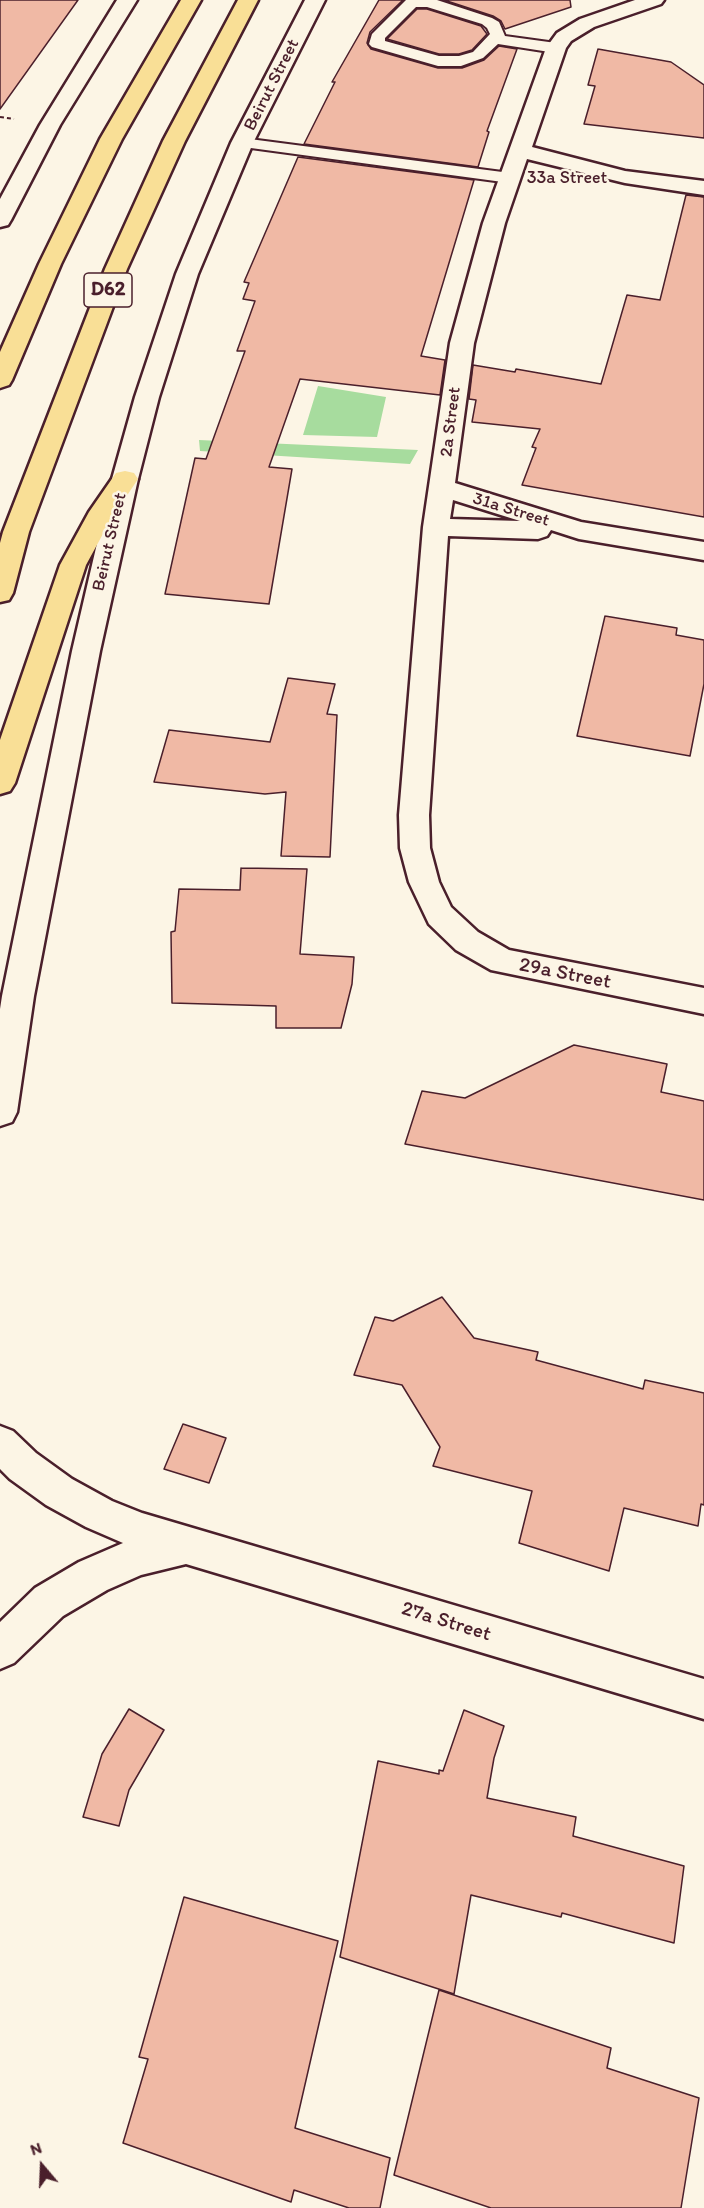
<!DOCTYPE html>
<style>
body{margin:0}
#map{position:relative;width:704px;height:2208px;overflow:hidden;background:#fcf5e5;font-family:Itim,sans-serif}
canvas{display:block}
.north{position:absolute;left:12px;top:2136px;width:60px;height:60px;-webkit-text-stroke:4px #fcf5e5;paint-order:stroke;rotate:341deg;font-size:16px;font-weight:700;line-height:24px;text-align:center;color:#4a1f2b}
.north::after{content:'';display:block;margin:auto;width:21px;height:27px;background:#4a1f2b;clip-path:polygon(50% 0,100% 100%,50% 72%,0 100%)}
</style>
<div id="map">
<canvas width="704" height="2208"></canvas>
<div class="north">N</div>
</div>
<script>
const ctx = document.querySelector('canvas').getContext('2d');
ctx.lineJoin = 'round';
function paint(path, color) {
  ctx.fillStyle = color;
  ctx.fill(path, 'evenodd');
}
function toPath(rows) {
  const path = new Path2D();
  for (const r of rows) {
    path.moveTo(r[0], r[1]);
    for (let i = 2; i < r.length; i += 2) path.lineTo(r[i], r[i + 1]);
  }
  return path;
}
function strokePath(path, color, width, dash) {
  ctx.strokeStyle = color;
  ctx.lineWidth = width;
  ctx.lineCap = dash ? 'butt' : 'round';
  ctx.setLineDash(dash || []);
  ctx.stroke(path);
}
function write(font, color, halo, rows, align = 'center') {
  ctx.font = font + ' Itim,sans-serif';
  ctx.lineWidth = 5;
  ctx.setLineDash([]);
  ctx.textBaseline = 'middle';
  ctx.strokeStyle = halo;
  ctx.fillStyle = color;
  for (const [text, x, y, turn = 0] of rows) {
    ctx.save();
    ctx.translate(x, y);
    ctx.rotate((+turn || 0) * Math.PI / 180);
    ctx.textAlign = isNaN(turn) ? turn : align;
    if (halo) ctx.strokeText(text, 0, 0);
    ctx.fillText(text, 0, 0);
    ctx.restore();
  }
}
paint(toPath([
 [318,386,386,397,377,437,303,435],
 [199,440,418,450,410,464,200,451]
]), '#a7dc9e');
const building = toPath([
 [0,0,78,0,0,109,0,0],
 [379,0,403,0,370,32,367,43,371,49,438,68,462,68,484,60,499,46,517,49,487,131,489,132,478,167,304,144,335,82,332,82,379,0],
 [444,0,570,0,571,7,505,29,501,21,493,16,444,0],
 [417,9,427,9,481,26,487,34,472,50,459,54,439,54,387,39,417,9],
 [598,49,671,62,704,85,704,138,584,124,595,86,588,85,598,49],
 [298,157,474,180,421,356,445,360,440,395,300,379,269,467,292,469,269,604,165,594,195,458,206,459,245,351,237,351,255,301,243,299,249,283,244,282,298,157],
 [686,195,704,197,704,517,522,485,536,448,532,447,540,429,472,422,476,400,469,399,473,365,515,372,516,369,601,384,627,295,660,300,686,195],
 [605,616,677,628,676,635,704,640,704,684,690,756,577,736,605,616],
 [288,678,335,684,327,714,337,715,330,857,281,856,286,792,265,794,154,782,169,730,270,742,288,678],
 [241,868,307,869,300,954,354,957,352,984,341,1028,276,1028,276,1006,172,1003,171,932,175,931,179,889,240,890,241,868],
 [574,1045,667,1064,661,1092,704,1101,704,1200,405,1144,422,1091,465,1098,574,1045],
 [442,1297,474,1338,538,1352,536,1360,643,1389,645,1380,704,1393,704,1505,701,1504,698,1526,624,1508,609,1571,519,1543,532,1491,433,1466,440,1447,402,1385,354,1375,375,1317,393,1321,442,1297],
 [183,1424,226,1438,209,1483,164,1469,183,1424],
 [129,1709,164,1730,129,1790,119,1826,83,1817,102,1754,129,1709],
 [464,1710,504,1726,494,1758,487,1798,576,1817,573,1836,684,1866,674,1943,562,1913,561,1917,471,1895,454,1994,340,1957,378,1761,439,1774,439,1770,443,1771,464,1710],
 [184,1897,338,1941,295,2128,390,2158,380,2208,349,2208,294,2190,291,2202,123,2143,148,2059,139,2057,184,1897],
 [439,1990,611,2048,607,2068,699,2098,681,2208,491,2208,394,2175,439,1990]
]);
paint(building, '#f0b9a5');
strokePath(building, '#4a1f2b', 1.5);
const lane = toPath([
 [406,0,437,0,492,18,499,22,505,36,556,43,564,48,556,53,498,44,483,58,461,66,438,66,372,47,369,44,372,34,406,0],
 [416,7,427,7,482,24,487,28,490,34,473,52,459,56,439,56,385,41,385,38,416,7],
 [242,138,510,173,518,178,510,183,236,146,234,143,236,140,242,138]
]);
const street = toPath([
 [635,0,664,0,661,4,594,27,571,41,566,48,532,147,625,171,704,181,704,195,625,183,527,159,505,223,474,343,455,483,581,522,704,542,704,560,579,539,551,530,547,536,538,539,448,536,429,815,430,848,439,882,451,907,478,932,509,950,704,988,704,1014,491,970,456,950,429,924,409,882,400,848,399,815,423,527,450,343,483,223,546,48,557,33,580,19,635,0],
 [453,500,520,521,450,519,453,500],
 [0,1426,13,1431,36,1453,72,1479,112,1501,142,1513,704,1679,704,1719,186,1564,141,1575,107,1590,63,1616,14,1663,0,1669,0,1622,35,1588,79,1562,123,1543,86,1527,46,1505,10,1479,0,1469,0,1426]
]);
const secondary = toPath([
 [117,0,137,0,60,125,11,220,8,225,0,227,0,199,40,125,117,0],
 [305,0,325,0,253,143,198,274,159,397,138,479,100,651,34,996,17,1112,12,1122,0,1126,0,1009,2,996,72,651,112,479,135,397,176,274,231,143,305,0]
]);
const primary = toPath([
 [181,0,201,0,122,139,61,264,12,380,9,385,0,388,0,352,39,264,100,139,181,0],
 [238,0,258,0,185,141,127,269,29,532,13,593,9,600,0,602,0,543,3,532,105,269,163,141,238,0],
 [125,471,134,473,138,479,110,521,86,565,15,783,10,791,0,794,0,740,60,565,89,512,116,473,125,471]
]);
strokePath(lane, '#4a1f2b', 4);
strokePath(street, '#4a1f2b', 5);
strokePath(secondary, '#4a1f2b', 5);
strokePath(primary, '#4a1f2b', 5);
strokePath(toPath([
 [0,117,14,119]
]), '#4a1f2b', 2, [4, 3]);
paint(lane, '#fcf5e5');
paint(street, '#fcf5e5');
paint(secondary, '#fcf5e5');
paint(primary, '#f9df96');
write('18px', '#4a1f2b', '#fcf5e5', [
 ["Beirut Street",272,85,-63],
 ["33a Street",567,178],
 ["2a Street",451,422,-83],
 ["31a Street",511,510,17],
 ["Beirut Street",110,542,-77]
]);
for (const [x, y, w] of [
 [108,290,48]
]) {
  const box = new Path2D();
  box.roundRect(x - w / 2, y - 17, w, 34, 4.5);
  ctx.fillStyle = '#fcf5e5';
  ctx.fill(box);
  strokePath(box, '#4a1f2b', 1.5);
}
write('bold 20px', '#4a1f2b', null, [
 ["D62",108,290]
]);
write('21px', '#4a1f2b', '#fcf5e5', [
 ["29a Street",565,974,11],
 ["27a Street",446,1622,17]
]);
</script>
